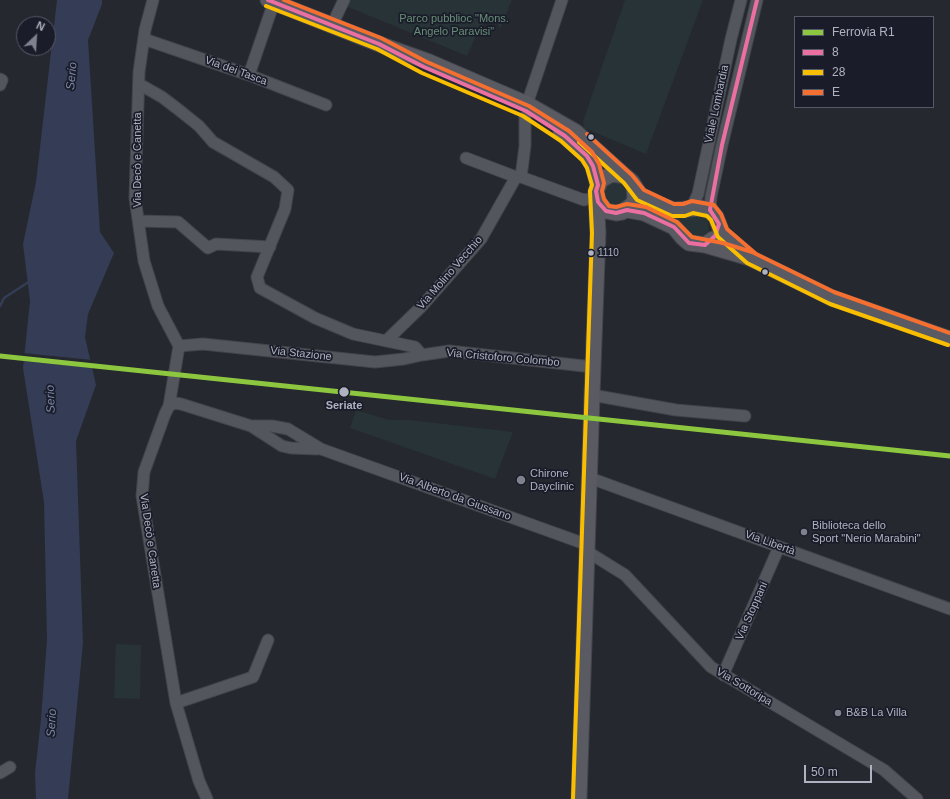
<!DOCTYPE html>
<meta charset="utf-8">
<style>
body{margin:0}
#map{position:relative;width:950px;height:799px;overflow:hidden;background:#25282f;font-family:Helvetica,sans-serif}
canvas{display:block}
.legend{position:absolute;left:794px;top:16px;width:140px;height:92px;box-sizing:border-box;background:#1a1d29;border:1px solid #565966;margin:0;padding:5px 7px;list-style:none;font-size:12px;color:#afb2c1}
.legend li{display:flex;align-items:center;gap:8px;height:20px}
.legend b{width:20px;border:1px solid #565966}
.north{position:absolute;left:16px;top:16px;width:40px;height:40px;box-sizing:border-box;background:#1a1d29;border:1px solid #565966;border-radius:50%;rotate:25deg;font-size:11px;font-weight:700;line-height:16px;text-align:center;color:#afb2c1}
.north::after{content:'';display:block;margin:auto;width:14px;height:18px;background:#7f828e;clip-path:polygon(50% 0,100% 100%,50% 72%,0 100%)}
.scale{position:absolute;left:804px;top:765px;width:68px;height:18px;box-sizing:border-box;border:2px solid #afb2c1;border-top:0;padding-left:5px;font-size:12px;line-height:14px;white-space:nowrap;color:#afb2c1;-webkit-text-stroke:3px #1a1d29;paint-order:stroke}
</style>
<div id="map">
<canvas width="950" height="799"></canvas>
<ul class="legend">
<li><b style="height:5px;background:#8dc63f"></b>Ferrovia R1</li>
<li><b style="height:5px;background:#eb70a1"></b>8</li>
<li><b style="height:5px;background:#fabe01"></b>28</li>
<li><b style="height:5px;background:#f46f30"></b>E</li>
</ul>
<div class="north">N</div>
<div class="scale">50 m</div>
</div>
<script>
const ctx = document.querySelector('canvas').getContext('2d');
ctx.lineJoin = 'round';
function paint(path, color) {
  ctx.fillStyle = color;
  ctx.fill(path, 'evenodd');
}
function toPath(rows) {
  const path = new Path2D();
  for (const r of rows) {
    if (r.length === 3) {
      path.moveTo(r[0] + r[2], r[1]);
      path.arc(r[0], r[1], r[2], 0, 2 * Math.PI);
      continue;
    }
    path.moveTo(r[0], r[1]);
    for (let i = 2; i < r.length; i += 2) path.lineTo(r[i], r[i + 1]);
  }
  return path;
}
function strokePath(path, color, width, dash) {
  ctx.strokeStyle = color;
  ctx.lineWidth = width;
  ctx.lineCap = dash ? 'butt' : 'round';
  ctx.setLineDash(dash || []);
  ctx.stroke(path);
}
function write(font, color, halo, rows, align = 'center') {
  ctx.font = font + ' Helvetica,sans-serif';
  ctx.lineWidth = 3.5;
  ctx.setLineDash([]);
  ctx.textBaseline = 'middle';
  ctx.strokeStyle = halo;
  ctx.fillStyle = color;
  for (const [text, x, y, turn = 0] of rows) {
    ctx.save();
    ctx.translate(x, y);
    ctx.rotate((+turn || 0) * Math.PI / 180);
    ctx.textAlign = isNaN(turn) ? turn : align;
    if (halo) ctx.strokeText(text, 0, 0);
    ctx.fillText(text, 0, 0);
    ctx.restore();
  }
}
paint(toPath([
 [348,0,512,0,500,29,492,13,477,34,467,56,348,7],
 [625,0,703,0,646,154,584,128,583,121],
 [616,194,12],
 [641,202,674,217,704,217,708,220,709,231,702,238,695,239,639,206],
 [356,410,389,420,410,420,513,432,495,479,350,428],
 [116,644,141,645,140,699,114,698]
]), '#273337');
paint(toPath([
 [57,0,102,0,102,4,88,40,100,232,114,253,88,314,85,337,96,385,76,441,83,643,68,799,36,799,35,773,41,719,47,640,44,502,23,368,30,301,23,244,36,182]
]), '#343d55');
paint(toPath([
 [23,353,92,360,94,368,22,361]
]), '#25282f');
strokePath(toPath([
 [0,306,4,298,30,281]
]), '#343d55', 2.5);
const minor = toPath([
 [153,0,145,30,139,72,135,198,144,261,158,306,179,346,169,406,165,414,144,472,142,496,176,703,199,781,207,799],
 [332,25,344,0],
 [144,39,249,75,326,105],
 [249,75,274,2],
 [0,79,2,80,0,85],
 [139,84,162,97,179,110,199,126,213,142,274,177,288,190,285,209,257,277,260,288,315,318,353,334,415,347,422,355,449,351,593,367],
 [527,104,562,0],
 [466,158,516,177],
 [521,177,525,146,525,117],
 [692,207,698,194,731,39,741,0],
 [710,210,711,197,722,145,757,0],
 [139,221,178,222,208,248,216,244,270,247],
 [386,341,422,306,481,239,516,177,521,177,584,200,596,197],
 [179,346,203,344,375,362,404,359,422,355],
 [592,395,676,410,745,416],
 [169,406,175,403,181,404,251,426,272,426,288,429,321,449,588,545],
 [251,426,282,446,291,448,318,449],
 [590,478,950,609],
 [588,552,625,575,711,667,884,770,917,799],
 [723,675,779,547],
 [176,703,253,677,268,640],
 [0,773,10,767]
]);
const secondary = toPath([
 [268,0,379,44,427,61,527,104,576,132,625,176],
 [561,133,587,156,593,166,598,185],
 [634,186,635,199,632,205,622,212,616,213,606,211,598,202,596,191,601,180,612,174,625,176,632,182,640,195,665,207,673,210,702,208,710,210,716,217,722,233,750,258],
 [627,210,644,213,674,227,683,238,689,243,705,245,713,239],
 [705,245,750,258,832,298,950,339],
 [579,799,592,395,598,233,596,197]
]);
strokePath(minor, '#42444a', 13);
strokePath(secondary, '#42444a', 17);
strokePath(minor, '#54565e', 11);
strokePath(secondary, '#595a62', 15);
strokePath(toPath([
 [268,0,379,44,424,67,526,111,565,136,587,156,593,166,598,185,596,191,598,202,606,211,616,213,627,210,644,213,674,227,689,243,705,245,715,236,719,224,710,210],
 [710,210,722,145,757,0]
]), '#eb70a1', 4);
strokePath(toPath([
 [266,6,377,49,422,73,523,116,561,141,582,160,587,168,592,185,590,191,592,233,573,799],
 [579,142,624,183,637,200,672,216,685,216,693,213,707,216,711,220,718,237,747,263,830,304,948,345]
]), '#fabe01', 4);
strokePath(toPath([
 [284,0,381,38,427,62,529,106,569,131,592,152,599,164,604,183,602,191,604,199,609,206,616,207,627,204,646,207,677,222,692,237,723,243,752,252,834,292,950,333],
 [587,134,632,175,644,190,674,204,683,204,692,201,714,205,721,214,727,229,755,253]
]), '#f46f30', 4);
strokePath(toPath([
 [0,356,950,456]
]), '#8dc63f', 5);
for (const [x, y, r, color] of [
 [591,137,3.5,"#afb2c1"],
 [591,253,3.5,"#afb2c1"],
 [765,272,3.5,"#afb2c1"],
 [344,392,5.5,"#afb2c1"],
 [521,480,5,"#7f828e"],
 [804,532,4,"#7f828e"],
 [838,713,4,"#7f828e"]
]) {
  const dot = new Path2D();
  dot.arc(x, y, r, 0, 2 * Math.PI);
  ctx.fillStyle = color;
  ctx.fill(dot);
  strokePath(dot, '#1a1d29', 1.5);
}
write('10px', '#afb2c1', '#1a1d29', [
 ["1110",598,253]
], 'left');
write('11px', '#698e78', '#1a1d29', [
 ["Parco pubblioc \"Mons.",454,19],
 ["Angelo Paravisi\"",454,32]
]);
write('11px', '#afb2c1', '#1a1d29', [
 ["Via dei Tasca",236,71,20],
 ["Viale Lombardia",717,104,-78],
 ["Via Decò e Canetta",138,160,-90],
 ["Via Molino Vecchio",450,273,-49],
 ["Via Stazione",301,354,6],
 ["Via Cristoforo Colombo",503,358,5],
 ["Via Alberto da Giussano",455,497,20],
 ["Via Decò e Canetta",150,541,82],
 ["Via Libertà",770,543,20],
 ["Via Stoppani",752,611,-66],
 ["Via Sottoripa",744,687,31]
]);
write('bold 11px', '#afb2c1', '#1a1d29', [
 ["Seriate",344,406]
]);
write('11px', '#afb2c1', '#1a1d29', [
 ["Chirone",530,474],
 ["Dayclinic",530,487],
 ["Biblioteca dello",812,526],
 ["Sport \"Nerio Marabini\"",812,539],
 ["B&B La Villa",846,713]
], 'left');
write('italic 12px', '#7a85a7', '#1a1d29', [
 ["Serio",72,76,-85],
 ["Serio",51,399,-92],
 ["Serio",52,723,-87]
]);
</script>
